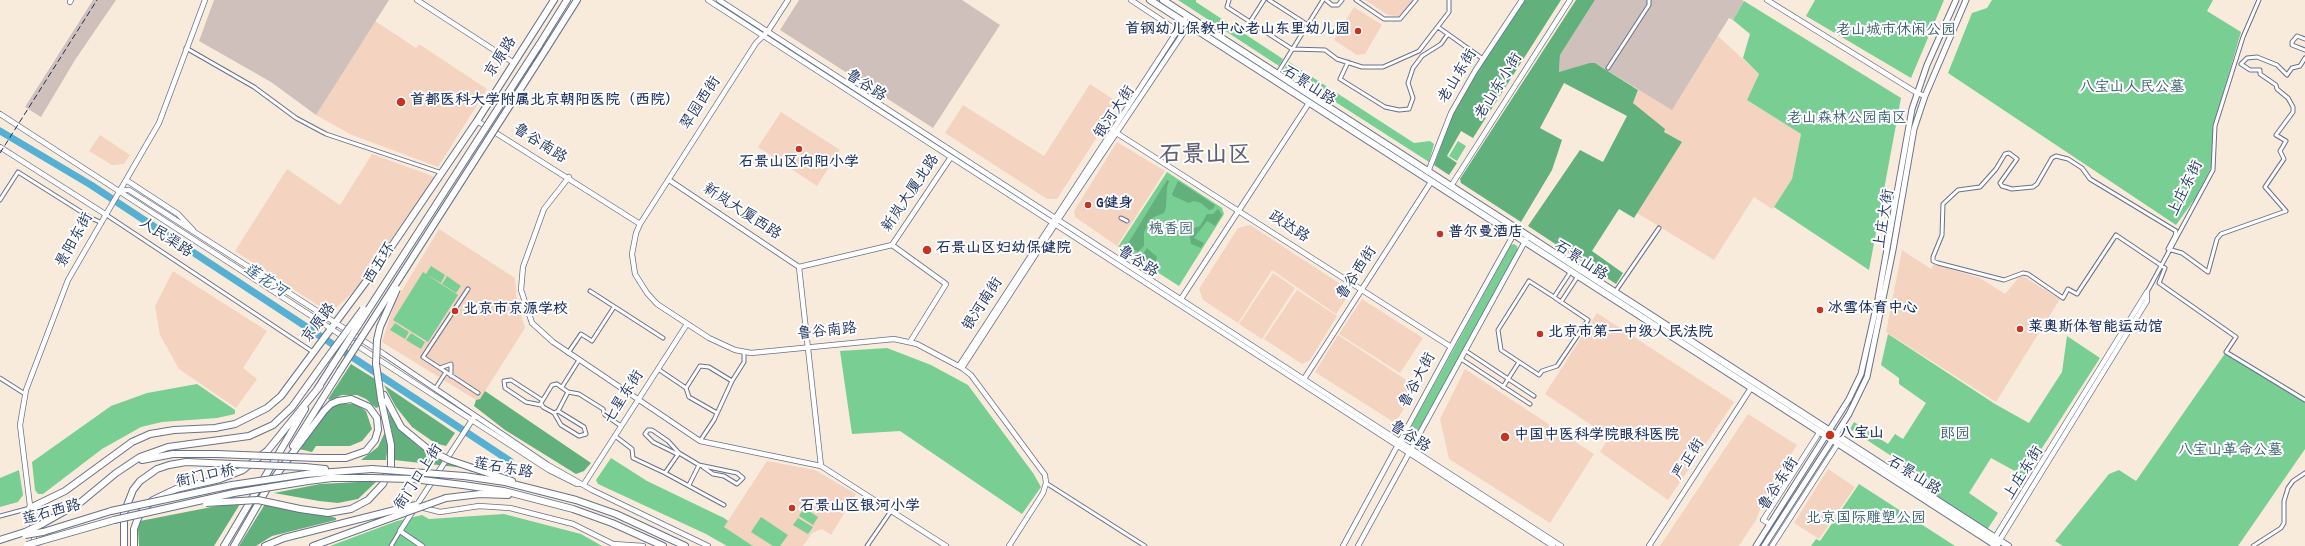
<!DOCTYPE html>
<meta charset="utf-8">
<style>
body{margin:0}
canvas{display:block;background:#f9ebdc}
</style>
<canvas width="2305" height="546"></canvas>
<script>
const ctx = document.querySelector('canvas').getContext('2d');
ctx.lineJoin = 'round';
function paint(path, color) {
  ctx.fillStyle = color;
  ctx.fill(path, 'evenodd');
}
function toPath(rows) {
  const path = new Path2D();
  for (const r of rows) {
    path.moveTo(r[0], r[1]);
    for (let i = 2; i < r.length; i += 2) path.lineTo(r[i], r[i + 1]);
  }
  return path;
}
function strokePath(path, color, width, dash) {
  ctx.strokeStyle = color;
  ctx.lineWidth = width;
  ctx.lineCap = dash ? 'butt' : 'round';
  ctx.setLineDash(dash || []);
  ctx.stroke(path);
}
function write(font, color, halo, rows, align = 'center') {
  ctx.font = font + ' Dekko,"LXGW WenKai TC",sans-serif';
  ctx.lineWidth = 4;
  ctx.setLineDash([]);
  ctx.textBaseline = 'middle';
  ctx.strokeStyle = halo;
  ctx.fillStyle = color;
  for (const [text, x, y, turn = 0] of rows) {
    ctx.save();
    ctx.translate(x, y);
    ctx.rotate((+turn || 0) * Math.PI / 180);
    ctx.textAlign = isNaN(turn) ? turn : align;
    if (halo) ctx.strokeText(text, 0, 0);
    ctx.fillText(text, 0, 0);
    ctx.restore();
  }
}
paint(toPath([
 [1365,0,1413,0,1403,15,1398,16,1388,15],
 [1354,7,1382,25,1365,54,1357,55,1334,40],
 [375,21,416,48,419,44,487,89,438,167,352,135,316,115],
 [1718,36,1759,74,1747,100,1801,134,1792,179,1774,207,1772,209,1754,197,1714,260,1637,213,1682,142,1664,132,1633,103,1639,89,1672,109],
 [1090,84,1119,103,1057,199,1047,199,945,133,963,105,1044,156],
 [781,112,840,150,817,186,758,147],
 [100,135,130,155,124,164,112,165,89,151],
 [1117,142,1165,171,1117,246,1075,217,1074,211],
 [372,154,435,177,358,287,336,308,328,303,319,306,235,251,287,169,340,205],
 [1250,225,1345,287,1347,297,1336,314,1272,270,1238,323,1203,300,1199,289,1238,228],
 [439,229,515,278,517,301,525,328,480,399,476,400,382,342,395,302],
 [1902,250,1931,269,1934,264,1980,278,2005,294,2021,275,2060,299,1996,402,1886,332],
 [173,271,267,331,243,368,257,379,236,408,179,369,160,335,155,306],
 [1273,273,1295,288,1262,339,1239,324],
 [1297,290,1337,316,1310,360,1302,364,1264,339],
 [1362,299,1423,338,1400,373,1339,334],
 [1597,313,1734,402,1668,500,1600,452,1609,437,1545,394],
 [1338,335,1417,387,1395,423,1315,372],
 [1465,369,1594,454,1550,523,1449,459,1440,419],
 [1748,414,1797,445,1788,459,1791,462,1761,507,1756,520,1739,546,1660,546],
 [767,461,815,470,856,494,831,535,822,529,812,533,803,546,753,546,724,527],
 [1828,469,1855,487,1819,539,1794,523]
]), '#f4d3c1');
paint(toPath([
 [93,0,116,0,75,60,41,117,25,107],
 [214,0,389,0,316,115,271,82,199,41],
 [799,0,962,0,1000,25,933,128,780,30],
 [1595,0,1742,0,1744,1,1733,20,1729,18,1672,110,1595,63,1559,72,1560,55]
]), '#d0c0bc');
paint(toPath([
 [1178,0,1196,0,1196,2,1283,59,1279,66],
 [1815,0,1944,0,1911,78,1806,16],
 [1992,0,2213,0,2207,11,2241,32,2214,124,2212,166,2196,197,2176,225,1948,73,1972,13,1987,8],
 [1744,1,1901,98,1869,270,1774,207,1792,179,1801,134,1747,100,1759,74,1743,58,1750,34,1733,20],
 [1289,62,1414,143,1430,141,1434,144,1429,162,1284,69],
 [1458,141,1466,146,1457,161,1449,156],
 [1167,172,1222,208,1224,214,1179,286,1118,247],
 [1514,244,1517,246,1518,251,1415,439,1407,434,1511,245],
 [431,266,445,275,441,283,427,275,458,295,428,342,393,320,423,272,426,274],
 [447,276,461,286,456,293,442,284],
 [395,323,409,332,405,339,390,330],
 [411,333,425,342,421,349,406,340],
 [1888,334,1995,404,2029,423,2062,372,2067,336,2100,358,2024,476,1991,458,1969,493,1998,513,1987,530,1921,486,1916,472,1850,429,1854,422,1888,444,1895,434,1903,439,1926,403,1899,384,1899,378,1881,365],
 [887,348,931,365,968,385,1033,473,1041,487,1022,514,900,431,852,434,840,351],
 [2226,352,2305,400,2305,449,2238,546,2063,546,2055,541,2109,474,2119,470,2136,481],
 [197,384,235,410,235,414,217,418,162,422,141,427,102,449,43,494,38,494,35,490,32,462,111,406,147,393],
 [611,458,647,481,724,518,728,521,724,527,753,546,727,546,706,534,598,484,596,480],
 [19,470,23,495,18,502,0,507,0,478],
 [1859,484,1955,546,1811,546,1816,539,1820,541],
 [804,508,818,517,813,525,799,516],
 [504,514,581,534,602,546,330,546,397,521,422,515,429,519],
 [761,517,788,535,780,546,773,546,751,532],
 [798,518,813,527,808,534,793,525]
]), '#78ce93');
paint(toPath([
 [1525,0,1561,0,1473,138,1461,131,1447,156,1457,163,1449,175,1434,165,1453,113,1478,70],
 [1576,0,1595,0,1560,55,1559,72,1590,63,1595,63,1638,90,1633,103,1665,129,1664,132,1682,142,1634,218,1619,209,1592,251,1623,273,1616,284,1528,226,1580,150,1603,162,1627,116,1564,83,1540,128,1562,140,1552,170,1521,222,1461,183,1460,179],
 [1167,180,1169,181,1167,188,1166,207,1164,213,1154,217,1148,223,1144,233,1144,246,1138,252,1127,245],
 [1178,181,1215,205,1213,209,1209,210,1201,203,1194,201,1189,203,1173,196,1172,194],
 [1218,209,1222,215,1215,226,1207,221,1194,238,1204,243,1201,248,1191,244,1189,233,1191,229,1200,226,1207,214,1213,214],
 [1147,248,1157,257,1155,269,1139,259],
 [351,364,375,379,381,406,376,408,366,399,357,395,342,395,330,400,328,399],
 [384,385,455,433,446,446,435,443,412,427,396,407],
 [485,391,591,463,584,471,576,474,505,430,474,406,476,400,480,399],
 [337,404,355,404,366,411,372,429,362,441,350,446,316,446,312,452,299,449,327,411],
 [388,412,405,434,419,447,439,458,465,468,394,460,394,443],
 [385,432,388,446,386,460,361,460,378,447],
 [377,481,358,499,338,503,319,501,274,493,320,484],
 [237,502,240,504,214,546,139,546,138,528,140,521],
 [265,504,302,513,330,516,336,518,336,520,272,536,256,546,239,546]
]), '#62b17d');
strokePath(toPath([
 [0,131,91,185,510,461]
]), '#55b0d3', 7);
const street = toPath([
 [1229,0,1227,7,1292,49,1325,50,1337,59,1362,67,1383,67,1419,51,1449,12,1449,0],
 [1269,0,1308,25],
 [1326,0,1332,5,1338,5,1342,0],
 [1356,0,1384,19,1400,19,1416,0],
 [1250,22,1264,0],
 [1438,27,1483,59],
 [2305,39,2297,36,2292,42,2292,45,2305,50],
 [186,48,254,87,296,118,326,134,442,173],
 [2305,58,2300,66,2292,68,2287,75,2277,65,2257,57,2247,58,2241,64,2250,70,2260,70,2260,74,2276,85,2277,89,2288,98,2293,107,2293,112,2276,135,2286,141,2280,151,2284,159,2265,187,2286,211,2221,234,2217,239,2208,272,2182,253,2168,249,2175,236,2176,231,2090,179,2082,168,2068,159,2056,156,2052,158,2037,184,2033,187,2012,189,2002,186,2000,183,2017,159,2009,153,2005,154,1996,169,1980,187,1958,190,1943,204,1942,235,1933,257,1933,261,1938,263,2004,280,2023,273,2028,274,2063,298,2068,289,2077,294,2116,235,2165,268,2159,283,2236,337,2226,352,2305,400],
 [1348,62,1340,79,1385,107,1399,110,1409,109,1413,98,1408,83,1413,68,1422,56,1441,44,1448,34],
 [1608,68,1649,5,1649,0],
 [1277,74,1323,0],
 [0,200,18,172,91,218,100,222],
 [105,214,313,352],
 [1121,218,1127,221],
 [1571,271,1554,297,1561,302,1578,276],
 [468,289,423,357,478,393],
 [590,291,663,338],
 [1615,292,1659,228],
 [2147,292,2213,170,2215,126,2243,37,2259,0],
 [1554,297,1529,281,1498,330,1501,350,1539,375,1542,371,1557,366,1588,320,1561,302],
 [1466,351,1534,396],
 [568,353,581,334,592,341,614,307],
 [1461,359,1530,404],
 [440,368,451,364,451,376],
 [658,369,686,388,689,397,717,413],
 [0,378,25,394],
 [557,384,568,392,558,411,554,413,543,407,541,403,552,385,557,384],
 [562,387,579,360],
 [1503,387,1519,362],
 [686,388,700,366,709,367,732,381],
 [435,389,446,372],
 [568,392,579,394,603,409,605,415,621,426],
 [541,405,526,402,505,388,504,381,511,380,542,400],
 [554,413,561,425,579,436,586,434,584,427,558,411],
 [615,436,632,449,633,458,665,473,724,505],
 [700,441,714,420,732,381,744,362,744,352],
 [677,454,653,442,645,434,648,430,652,430,668,441,679,453],
 [699,465,737,473,743,478,737,484,724,476,713,474,703,467],
 [665,473,679,453,699,465,689,485],
 [1046,483,1145,546],
 [0,516,30,508],
 [391,546,400,531],
 [867,546,891,511],
 [2253,546,2281,528,2284,523,2284,501,2288,488,2293,481,2305,473]
]);
const secondary = toPath([
 [417,0,514,63],
 [708,0,1553,546],
 [719,0,1561,546],
 [788,0,768,31,756,43,640,224,636,233,632,254,635,274,647,293,657,304,709,338,735,350,751,353,894,339,917,344,962,368,971,375,1045,475,1046,483,1043,493,1009,546],
 [1131,0,1178,31],
 [1767,0,1917,93,1925,96],
 [70,2,71,0],
 [0,114,549,470,577,484,584,484],
 [477,121,640,224],
 [1115,132,1451,347],
 [0,147,105,214],
 [1428,172,1451,113,1475,71,1522,0],
 [569,177,544,209,523,267,521,290,532,323,553,342,700,441,821,466,946,546],
 [126,180,178,214,193,230],
 [669,180,799,267],
 [1451,186,1570,0],
 [120,190,129,190,384,354,548,465,592,490,708,546],
 [892,245,946,284,910,342],
 [799,267,892,245,951,157],
 [799,267,821,466],
 [1181,299,1309,103],
 [959,366,1185,19],
 [962,368,1058,220,1190,23],
 [1304,379,1431,182],
 [584,484,687,324],
 [420,507,440,512,479,506,510,508,573,524,613,544,643,546],
 [1770,524,1763,520,1819,433,1822,432],
 [1994,539,2147,292,2147,301,1998,543],
 [35,546,20,425,26,390,68,280,159,123,205,0],
 [422,546,400,531,474,417],
 [1343,546,1451,347,1515,232],
 [1358,546,1528,236],
 [1649,546,1751,388],
 [1772,546,1837,445,1836,435]
]);
const primary = toPath([
 [1756,546,1849,399,1861,374,1878,299,1912,109,1927,65,1956,0],
 [1764,546,1849,414,1867,377,1893,250,1914,129,1925,96,1966,0]
]);
const highway = toPath([
 [1150,0,1997,546],
 [1163,0,2008,546],
 [539,45,567,0],
 [546,49,577,0],
 [318,388,332,366],
 [384,395,401,427,429,450],
 [293,446,340,371],
 [142,460,173,454,217,454],
 [305,467,325,469],
 [473,468,512,481],
 [306,474,372,469],
 [464,476,505,482,576,500,616,514,685,546],
 [308,481,332,478,371,478],
 [271,482,324,411,331,404,338,401,351,399,369,407,377,418,378,430,375,440,366,451,346,458,318,458],
 [463,485,504,491,573,509,612,523,663,546],
 [446,498,480,494,508,495],
 [30,508,65,491,132,442,150,434,174,430,215,428,235,424,267,408,281,396,385,256,477,121,554,0],
 [300,509,328,513,351,509,368,500,383,484,391,466,391,445,381,399],
 [42,524,81,502,116,473,140,457,168,447,249,436,273,425,292,407,325,361],
 [43,532,111,511],
 [0,540,25,532],
 [44,540,114,520],
 [124,546,124,513,133,490,140,481,157,469,169,465,186,462,210,463],
 [134,546,134,529,138,518,144,508,153,500,176,489,220,479,243,470,268,450,320,386],
 [224,546,305,409],
 [234,546,269,485],
 [265,546,284,538,395,510],
 [313,546,396,516]
]);
strokePath(street, '#69718a', 5);
strokePath(secondary, '#69718a', 6);
strokePath(primary, '#69718a', 7);
strokePath(highway, '#69718a', 8);
strokePath(street, '#fff', 3);
strokePath(secondary, '#fff', 4.5);
strokePath(primary, '#fff', 5);
strokePath(highway, '#fff', 6);
strokePath(toPath([
 [0,153,97,0]
]), '#1b2f5e', 1, [6, 3]);
const highwayBridge = toPath([
 [325,361,363,309],
 [332,366,539,45],
 [340,371,546,49],
 [381,399,376,364,377,340,380,327,397,289],
 [429,450,449,460,473,468],
 [217,454,318,458],
 [210,463,305,467],
 [372,469,464,476],
 [371,478,413,479,463,485],
 [206,503,258,500,300,509],
 [395,510,416,505],
 [111,511,232,485,306,474],
 [396,516,446,498],
 [114,520,234,493,308,481],
 [25,532,42,524],
 [25,535,43,532],
 [27,545,44,540]
]);
strokePath(highwayBridge, '#69718a', 8, []);
strokePath(highwayBridge, '#fff', 6);
for (const [x, y, r, color] of [
 [1358,31,4,"#c8321e"],
 [401,102,5,"#c8321e"],
 [799,149,4,"#c8321e"],
 [1088,205,4,"#c8321e"],
 [1440,234,4,"#c8321e"],
 [927,250,5,"#c8321e"],
 [1820,310,4,"#c8321e"],
 [455,311,4,"#c8321e"],
 [2020,329,4,"#c8321e"],
 [1540,334,4,"#c8321e"],
 [1830,435,5,"#c8321e"],
 [1505,437,5,"#c8321e"],
 [792,508,4,"#c8321e"]
]) {
  const dot = new Path2D();
  dot.arc(x, y, r, 0, 2 * Math.PI);
  ctx.fillStyle = color;
  ctx.fill(dot);
  strokePath(dot, '#fff', 1.5);
}
write('bold 15px', '#1b2f5e', '#fff', [
 ["首钢幼儿保教中心老山东里幼儿园",1350,31,"right"],
 ["首都医科大学附属北京朝阳医院（西院）",410,102],
 ["石景山区向阳小学",799,164,"center"],
 ["G健身",1096,205],
 ["普尔曼酒店",1448,234],
 ["石景山区妇幼保健院",936,250],
 ["冰雪体育中心",1828,310],
 ["北京市京源学校",463,311],
 ["莱奥斯体智能运动馆",2028,329],
 ["北京市第一中级人民法院",1548,334],
 ["八宝山",1839,435],
 ["中国中医科学院眼科医院",1514,437],
 ["石景山区银河小学",800,508]
], 'left');
write('15px', '#375f6e', '#fff', [
 ["老山城市休闲公园",1896,32],
 ["八宝山人民公墓",2132,89],
 ["老山森林公园南区",1847,120],
 ["槐香园",1171,231],
 ["郎园",1955,436],
 ["八宝山革命公墓",2230,452],
 ["北京国际雕塑公园",1866,520]
]);
write('15px', '#1b2f5e', '#fff', [
 ["京原路",502,58,-57],
 ["老山东街",1459,77,-59],
 ["鲁谷路",865,87,33],
 ["石景山路",1308,87,33],
 ["老山东小街",1500,87,-58],
 ["翠园西街",702,104,-57],
 ["银河大街",1116,113,-56],
 ["鲁谷南路",539,145,32],
 ["上庄东街",2187,189,-64],
 ["新岚大厦北路",912,194,-56],
 ["新岚大厦西路",741,213,33],
 ["上庄大街",1886,219,-81],
 ["政达路",1288,228,33],
 ["人民渠路",165,239,33],
 ["景阳东街",76,241,-61],
 ["石景山路",1580,262,33],
 ["鲁谷路",1137,263,33],
 ["西五环",381,264,-58],
 ["鲁谷西街",1358,274,-57],
 ["银河南街",984,305,-57],
 ["京原路",320,324,-53],
 ["鲁谷南路",827,333,-6],
 ["鲁谷大街",1419,381,-62],
 ["七星东街",625,398,-57],
 ["鲁谷路",1409,438,33],
 ["严正街",1690,460,-57],
 ["莲石东路",503,470,10],
 ["上庄东街",2025,474,-58],
 ["石景山路",1913,477,32],
 ["衙门口桥",206,478,-12],
 ["衙门口上街",420,478,-57],
 ["鲁谷东街",1780,485,-57],
 ["莲石西路",52,514,-15]
]);
write('italic 16px', '#2f5c87', '#fff', [
 ["莲花河",264,282,33]
]);
write('bold 23px', '#606172', '#fff', [
 ["石景山区",1205,158]
]);
</script>
